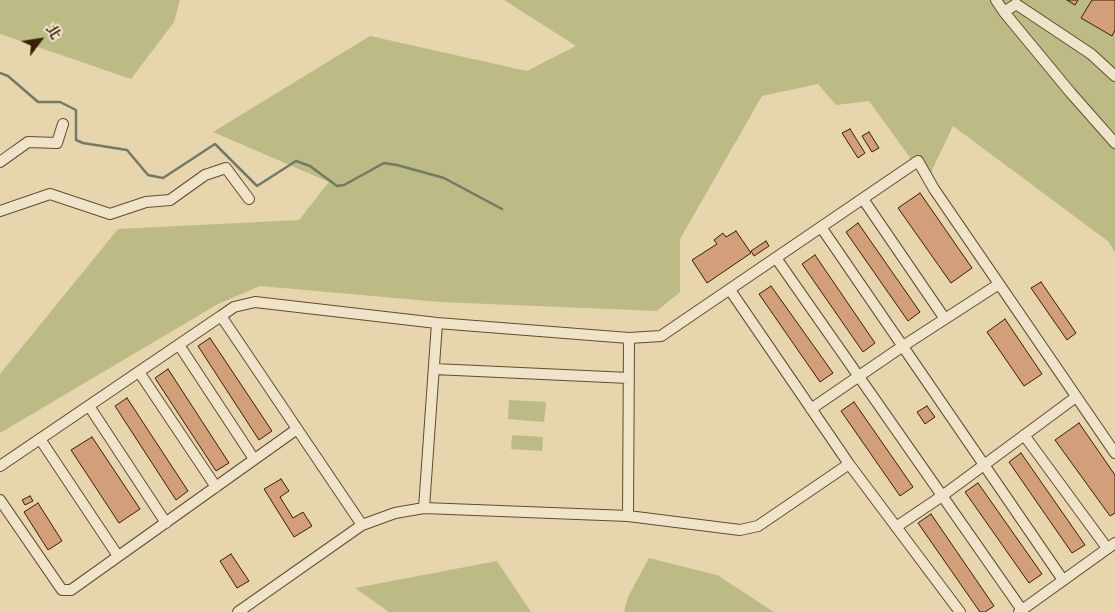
<!DOCTYPE html>
<meta charset="utf-8">
<style>
body{margin:0}
#map{position:relative;width:1115px;height:612px;overflow:hidden;background:#e6d5ad;font-family:Alegreya,"Noto Serif TC",serif}
canvas{display:block}
.north{position:absolute;left:15px;top:15px;width:50px;height:50px;-webkit-text-stroke:4px #efe4ca;paint-order:stroke;rotate:59deg;font-size:14px;font-weight:700;line-height:20px;text-align:center;color:#391f03}
.north::after{content:'';display:block;margin:auto;width:18px;height:22px;background:#391f03;clip-path:polygon(50% 0,100% 100%,50% 72%,0 100%)}
</style>
<div id="map">
<canvas width="1115" height="612"></canvas>
<div class="north">北</div>
</div>
<script>
const ctx = document.querySelector('canvas').getContext('2d');
ctx.lineJoin = 'round';
function paint(path, color) {
  ctx.fillStyle = color;
  ctx.fill(path, 'evenodd');
}
function toPath(rows) {
  const path = new Path2D();
  for (const r of rows) {
    path.moveTo(r[0], r[1]);
    for (let i = 2; i < r.length; i += 2) path.lineTo(r[i], r[i + 1]);
  }
  return path;
}
function strokePath(path, color, width, dash) {
  ctx.strokeStyle = color;
  ctx.lineWidth = width;
  ctx.lineCap = dash ? 'butt' : 'round';
  ctx.setLineDash(dash || []);
  ctx.stroke(path);
}
paint(toPath([
 [0,0,180,0,174,22,131,79,0,34],
 [504,0,1115,0,1115,253,1109,242,953,126,927,181,869,101,836,105,818,84,762,96,680,239,680,292,657,311,440,302,260,286,218,304,0,433,0,374,118,229,299,220,329,182,213,132,370,36,527,71,576,46],
 [509,400,546,402,544,422,508,419],
 [512,435,543,437,542,451,511,449],
 [649,558,717,575,774,612,624,612,628,597],
 [497,561,531,612,389,612,355,588]
]), '#bcbb85');
strokePath(toPath([
 [0,73,8,76,38,102,60,102,76,110,76,140,83,143,127,150,148,175,163,178,215,144,257,186,296,161,310,166,337,186,344,185,384,163,397,165,444,178,502,209]
]), '#717b66', 2.5);
const building = toPath([
 [1067,0,1078,0,1075,5,1067,0],
 [1092,0,1115,0,1115,30,1112,36,1081,18,1092,0],
 [850,129,865,153,858,158,842,133,850,129],
 [869,132,879,148,872,152,862,136,869,132],
 [920,193,972,268,951,283,898,208,920,193],
 [858,223,920,312,908,321,846,232,858,223],
 [736,231,751,253,707,283,692,260,717,244,714,240,723,233,726,237,736,231],
 [766,241,769,246,754,256,751,251,766,241],
 [815,255,875,343,863,352,802,264,815,255],
 [1041,282,1076,333,1067,340,1031,288,1041,282],
 [771,286,833,373,820,382,759,294,771,286],
 [1005,319,1042,374,1024,386,987,332,1005,319],
 [210,338,272,431,259,440,198,346,210,338],
 [168,369,229,463,216,471,155,378,168,369],
 [127,398,188,491,176,500,115,406,127,398],
 [854,402,913,487,900,496,841,411,854,402],
 [927,406,935,417,925,424,917,412,927,406],
 [1079,423,1115,475,1115,513,1110,516,1055,440,1079,423],
 [92,437,140,509,119,523,71,450,92,437],
 [1021,453,1085,545,1072,553,1009,462,1021,453],
 [281,479,289,491,280,497,293,518,303,512,312,526,294,537,264,489,281,479],
 [978,483,1042,574,1029,583,965,492,978,483],
 [30,496,33,501,25,505,22,500,30,496],
 [38,503,62,541,48,550,24,512,38,503],
 [931,514,994,606,985,612,980,612,918,523,931,514],
 [231,554,249,581,237,588,220,561,231,554]
]);
paint(building, '#d39e7a');
strokePath(building, '#391f03', 1);
const minor = toPath([
 [996,0,1004,12],
 [1115,76,1091,54,1016,4,1004,12,1070,92,1115,143],
 [0,162,28,142,57,143,63,124],
 [863,199,945,319],
 [0,211,50,194,110,214,146,202,170,200,205,175,226,168,249,199],
 [821,227,1063,580],
 [776,258,1022,610],
 [730,290,849,464],
 [221,316,234,307,255,302,437,323,424,508],
 [437,323,629,338,661,336,918,161,934,189,1115,453],
 [179,345,254,459],
 [434,369,629,378],
 [139,372,216,487],
 [89,406,166,523],
 [811,409,903,346,999,284],
 [1024,435,1107,548],
 [40,439,118,556],
 [0,466,221,316,362,525],
 [0,500,62,590,71,590,297,429],
 [628,516,629,338],
 [896,527,942,496,1076,397],
 [238,612,362,525,395,513,424,508,628,516,740,530,758,526,849,464,960,612],
 [1019,612,1115,543]
]);
strokePath(minor, '#644c2e', 12);
strokePath(minor, '#efe4ca', 10);
</script>
